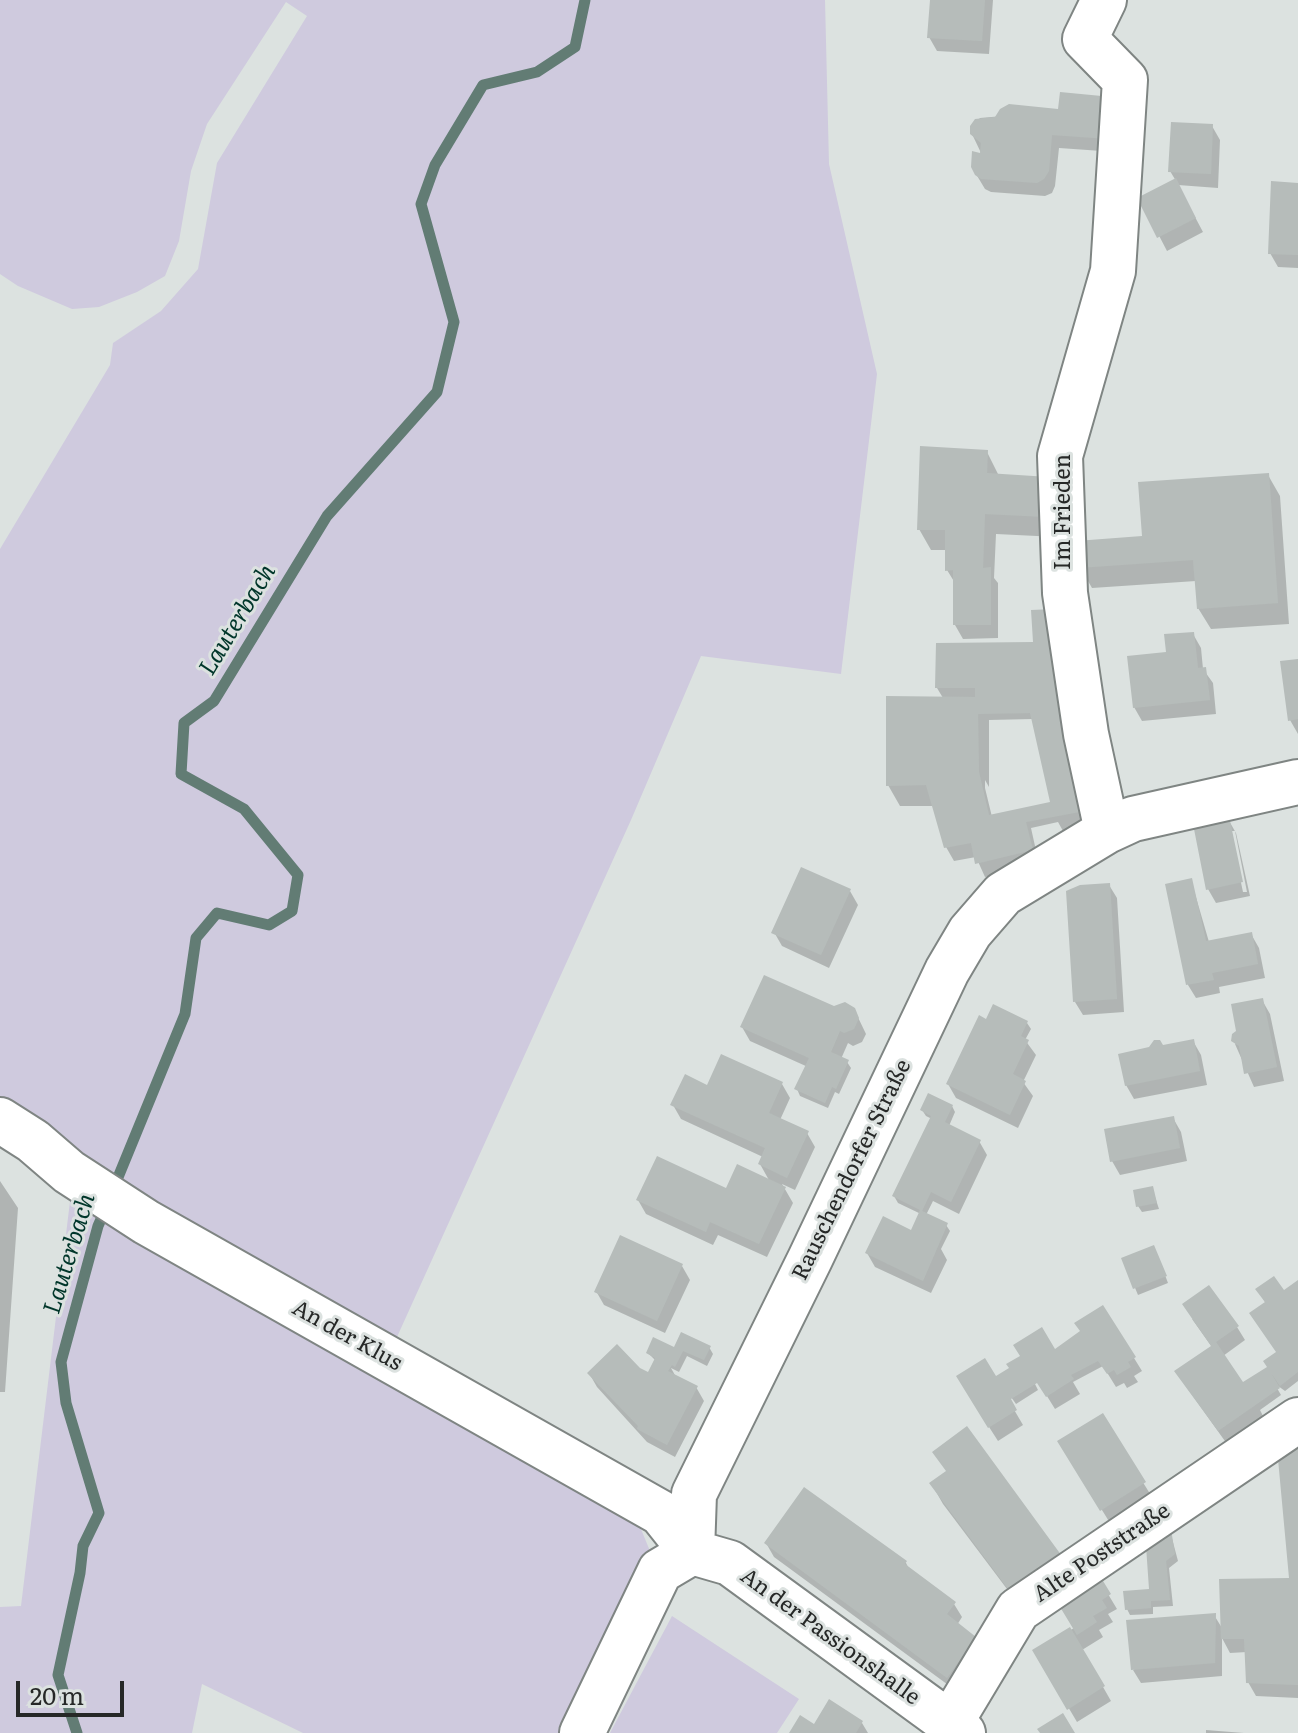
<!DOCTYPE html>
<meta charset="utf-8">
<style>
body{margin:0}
#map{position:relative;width:1298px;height:1733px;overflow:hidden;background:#dce2e0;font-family:Literata,serif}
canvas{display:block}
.scale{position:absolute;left:16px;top:1681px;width:108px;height:36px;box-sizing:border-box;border:4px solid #262827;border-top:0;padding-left:10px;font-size:24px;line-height:28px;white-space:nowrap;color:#262827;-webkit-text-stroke:6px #dce2e0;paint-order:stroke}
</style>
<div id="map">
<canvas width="1298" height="1733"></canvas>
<div class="scale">20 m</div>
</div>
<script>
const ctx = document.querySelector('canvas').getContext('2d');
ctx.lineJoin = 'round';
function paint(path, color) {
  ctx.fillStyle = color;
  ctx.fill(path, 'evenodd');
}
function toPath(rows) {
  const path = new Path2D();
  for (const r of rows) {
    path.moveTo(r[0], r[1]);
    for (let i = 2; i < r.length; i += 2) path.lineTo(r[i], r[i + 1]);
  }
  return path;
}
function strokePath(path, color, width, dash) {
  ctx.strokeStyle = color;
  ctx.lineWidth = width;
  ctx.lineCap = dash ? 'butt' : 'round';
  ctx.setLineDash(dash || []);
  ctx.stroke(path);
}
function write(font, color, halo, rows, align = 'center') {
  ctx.font = font + ' Literata,serif';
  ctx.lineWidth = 6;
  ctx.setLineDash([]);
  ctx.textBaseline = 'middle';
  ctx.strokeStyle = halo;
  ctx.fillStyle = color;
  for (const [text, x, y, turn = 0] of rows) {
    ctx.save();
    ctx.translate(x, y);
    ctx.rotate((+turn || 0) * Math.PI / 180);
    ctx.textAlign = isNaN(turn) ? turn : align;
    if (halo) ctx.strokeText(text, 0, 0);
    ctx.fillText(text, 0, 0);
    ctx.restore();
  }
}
paint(toPath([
 [0,0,825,0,829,164,877,374,841,674,701,656,631,820,392,1348,150,1207,0,1102,0,549,110,365,113,343,161,311,198,269,217,163,307,16,286,2,207,124,191,171,179,241,165,276,137,292,99,307,72,309,18,286,0,274],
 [71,1193,636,1517,650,1551,561,1733,303,1733,202,1684,192,1733,0,1733,0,1607,21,1606],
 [672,1616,799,1699,777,1733,610,1733]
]), '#cfcade');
paint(toPath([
 [932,0,993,0,989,54,937,51,929,37],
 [1062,94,1116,152,1059,148,1055,186,1052,193,1045,196,991,192,985,189,976,174,982,155,972,134,972,126,980,118,1060,111],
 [1212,126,1220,140,1218,188,1178,185,1203,232,1167,251,1140,199,1176,181,1170,171],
 [1298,185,1298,268,1278,267,1270,253],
 [987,452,999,476,1047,479,1057,537,996,534,994,578,998,583,998,638,963,639,955,625,955,583,947,570,947,550,931,550,919,529],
 [1268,475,1280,496,1289,624,1211,629,1198,608,1196,581,1092,588,1080,567],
 [1193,634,1201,648,1203,669,1213,683,1216,714,1142,721,1134,707,1169,654],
 [1298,661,1298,734,1290,720],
 [1069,665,1096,824,1063,831,1058,822,1031,828,1039,864,985,877,976,857,954,861,946,847,934,806,900,806,888,785,943,698,937,688],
 [1033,719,1053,812,992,817,985,788,985,780,989,787,989,720],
 [1228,819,1236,833,1250,896,1216,903,1208,889],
 [1230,831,1235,831,1247,892,1243,892],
 [1191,880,1209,942,1251,934,1259,948,1265,978,1219,987,1220,993,1196,998,1188,985,1167,885],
 [1109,885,1117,898,1124,1012,1083,1015,1075,1002],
 [850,891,858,905,829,968,782,946,774,932],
 [1262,1000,1270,1014,1284,1081,1254,1087,1235,1044],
 [834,1008,854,1009,866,1034,862,1042,853,1046,848,1043,841,1059,847,1062,851,1068,839,1094,835,1092,828,1108,800,1096,797,1089,808,1067,750,1041,742,1027],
 [987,1021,1027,1023,1031,1029,1025,1040,1036,1055,1023,1082,1033,1096,1018,1128,956,1098,948,1084],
 [1193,1041,1201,1055,1207,1085,1134,1099,1126,1085,1162,1047],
 [782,1084,790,1098,780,1120,807,1133,815,1147,795,1190,782,1184,793,1203,767,1257,718,1235,713,1245,646,1214,638,1200,727,1191,770,1182,760,1164,763,1157,681,1119,673,1105,708,1088],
 [952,1106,955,1112,949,1126,979,1141,987,1155,959,1214,933,1201,926,1215,946,1225,950,1231,941,1249,947,1260,931,1293,875,1267,867,1253,915,1234,921,1214,898,1203,894,1196,932,1119,926,1116,922,1110],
 [1173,1118,1181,1132,1187,1161,1120,1175,1112,1161],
 [0,1181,18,1208,5,1392,0,1392],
 [1152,1188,1159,1209,1142,1212,1138,1206],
 [1157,1254,1168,1283,1138,1295,1123,1259],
 [682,1266,690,1280,665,1333,604,1305,596,1291],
 [1298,1283,1298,1381,1285,1391,1274,1383,1281,1395,1260,1410,1264,1418,1227,1444,1185,1385,1212,1347,1192,1319,1237,1327,1245,1340,1223,1356,1243,1385,1269,1368,1278,1353,1266,1304,1258,1290,1284,1292],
 [709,1347,713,1354,707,1366,687,1356,679,1372,671,1368,676,1377,696,1387,704,1401,675,1457,647,1442,597,1387,589,1373,639,1370,649,1374,656,1361,648,1353],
 [1054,1351,1134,1358,1142,1371,1134,1376,1138,1382,1127,1388,1124,1383,1116,1387,1103,1366,1073,1382,1080,1394,1055,1409,1037,1380,1034,1382,1038,1390,1016,1404,1009,1394,1006,1396,1023,1425,998,1441,966,1391],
 [1102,1416,1152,1497,1110,1523,1060,1442],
 [967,1428,1010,1593,943,1504,931,1483,948,1471],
 [1298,1447,1298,1698,1256,1696,1248,1682,1247,1652,1230,1653,1222,1638,1222,1676,1141,1683,1133,1670,1214,1615,1222,1628,1292,1580],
 [1170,1531,1178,1561,1169,1568,1173,1606,1153,1607,1153,1614,1130,1615,1127,1609,1151,1591],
 [766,1543,906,1563,910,1571,954,1604,962,1617,957,1625,975,1639,983,1652,955,1690,774,1557],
 [1099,1579,1117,1609,1108,1614,1113,1622,1099,1630,1103,1637,1082,1650,1111,1701,1077,1722,1035,1651,1074,1628],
 [862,1723,868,1733,791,1733],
 [1206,1730,1244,1733,1206,1733]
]), '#0003');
strokePath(toPath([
 [112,1192,185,1014,196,938,217,913,269,925,292,911,298,875,244,809,181,774,184,723,214,701,327,516,437,392,454,322,421,204,435,165,483,85,537,72,575,47,585,0],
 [77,1733,58,1675,80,1573,83,1546,99,1513,66,1403,61,1362,98,1226,106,1208]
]), '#627c74', 11);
paint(toPath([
 [930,0,985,0,982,41,927,38],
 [1060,92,1112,97,1109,139,1052,135,1049,171,1044,179,1037,183,981,179,975,175,971,167,972,151,980,153,981,143,970,134,970,126,975,119,995,117,1000,109,1009,104,1058,109],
 [1171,122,1213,124,1211,174,1168,172],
 [1176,178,1196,218,1157,238,1137,198],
 [1271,181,1298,183,1298,255,1268,254],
 [920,446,988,450,987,473,1049,477,1046,517,985,514,983,568,991,567,991,625,953,625,953,570,945,571,945,530,917,530],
 [1269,473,1278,603,1197,609,1193,560,1078,568,1076,541,1142,536,1138,482],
 [1054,609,1090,810,1026,822,1033,850,975,864,971,843,944,848,926,785,886,786,886,696,975,697,975,688,935,688,936,643,1033,642,1031,610],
 [1030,713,1050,802,989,815,979,772,978,714],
 [1194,632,1198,668,1206,667,1210,700,1133,708,1127,656,1166,652,1164,634],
 [1298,659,1298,719,1288,721,1280,661],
 [1229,816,1243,882,1206,890,1193,824],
 [801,867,851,889,821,955,771,933],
 [1192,878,1206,941,1252,932,1258,964,1212,973,1214,980,1186,985,1165,884],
 [1110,883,1117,999,1073,1002,1066,891,1080,885],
 [764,975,834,1006,845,1002,855,1008,859,1018,854,1029,844,1033,840,1031,831,1052,849,1060,836,1089,832,1087,825,1103,794,1089,809,1058,740,1027],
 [1263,998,1277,1067,1244,1074,1239,1046,1231,1041,1232,1034,1236,1031,1231,1004],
 [993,1004,1028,1021,1021,1036,1029,1040,1013,1074,1026,1081,1010,1115,946,1084,979,1015,986,1019],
 [1194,1039,1200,1071,1125,1086,1118,1054,1149,1047,1154,1040,1160,1040,1163,1045],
 [721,1054,783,1082,769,1113,809,1131,787,1178,758,1164,765,1148,670,1105,685,1074,707,1085],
 [928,1093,953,1105,945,1122,981,1140,951,1202,931,1192,922,1211,892,1196,931,1116,920,1110],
 [1174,1116,1180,1148,1110,1162,1104,1129],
 [657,1156,726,1188,737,1164,786,1187,759,1244,710,1222,706,1232,636,1200],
 [1153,1186,1157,1203,1136,1207,1133,1190],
 [920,1210,948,1223,923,1281,865,1253,883,1216,911,1230],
 [620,1235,683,1264,657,1321,594,1292],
 [1154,1245,1167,1276,1133,1289,1121,1258],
 [1274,1276,1284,1290,1298,1280,1298,1372,1280,1386,1271,1373,1280,1388,1218,1431,1174,1371,1211,1346,1182,1304,1209,1285,1239,1326,1216,1342,1243,1382,1267,1367,1263,1361,1276,1352,1249,1313,1265,1302,1255,1289],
 [1103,1305,1136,1357,1128,1362,1131,1367,1117,1375,1114,1370,1107,1374,1098,1361,1071,1375,1074,1379,1046,1397,1037,1383,1011,1399,1017,1410,988,1428,956,1376,985,1358,996,1376,1009,1368,1006,1364,1020,1356,1013,1345,1042,1327,1055,1349,1080,1331,1074,1323],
 [681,1332,711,1346,704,1360,683,1351,675,1367,672,1365,668,1371,698,1386,667,1445,637,1429,638,1426,587,1373,617,1344,640,1368,648,1372,655,1358,646,1353,653,1337,674,1347],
 [1103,1413,1146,1482,1100,1511,1057,1441],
 [967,1426,1067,1563,1014,1597,929,1483,946,1471,932,1452],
 [1298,1444,1298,1685,1246,1683,1244,1639,1221,1639,1219,1579,1289,1578,1278,1459],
 [804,1487,907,1561,905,1564,956,1602,947,1614,976,1637,947,1678,764,1543],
 [1171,1529,1175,1554,1166,1561,1170,1600,1151,1601,1151,1608,1125,1610,1123,1591,1149,1589,1146,1546],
 [1100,1576,1111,1594,1102,1600,1107,1608,1093,1616,1097,1622,1077,1635,1057,1602],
 [1216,1613,1215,1663,1131,1670,1126,1620],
 [1070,1627,1105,1686,1067,1710,1032,1650],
 [829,1699,863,1721,856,1733,789,1733,800,1715,814,1724],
 [1063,1713,1075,1733,1040,1733,1037,1729]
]), '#b6bcba');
const minor = toPath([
 [1104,0,1085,39,1125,80,1113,271,1060,456,1065,593,1086,734,1107,831],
 [0,1120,33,1141,69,1172,146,1222,661,1513,692,1552],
 [692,1552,694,1494,810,1259,947,971,970,932,1003,894,1107,831,1133,819,1298,782],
 [692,1552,730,1563,963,1733],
 [949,1725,1018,1610,1298,1420],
 [582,1733,660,1571,692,1552]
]);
strokePath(minor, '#7f8583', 48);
strokePath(minor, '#fff', 44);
write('22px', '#262827', '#dce2e0', [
 ["Im Frieden",1064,512,-90],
 ["Rauschendorfer Straße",852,1170,-64],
 ["An der Klus",347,1336,29],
 ["Alte Poststraße",1102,1553,-34],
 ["An der Passionshalle",830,1637,36]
]);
write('italic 24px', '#00362a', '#dce2e0', [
 ["Lauterbach",238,620,-59],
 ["Lauterbach",70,1254,-73]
]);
</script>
